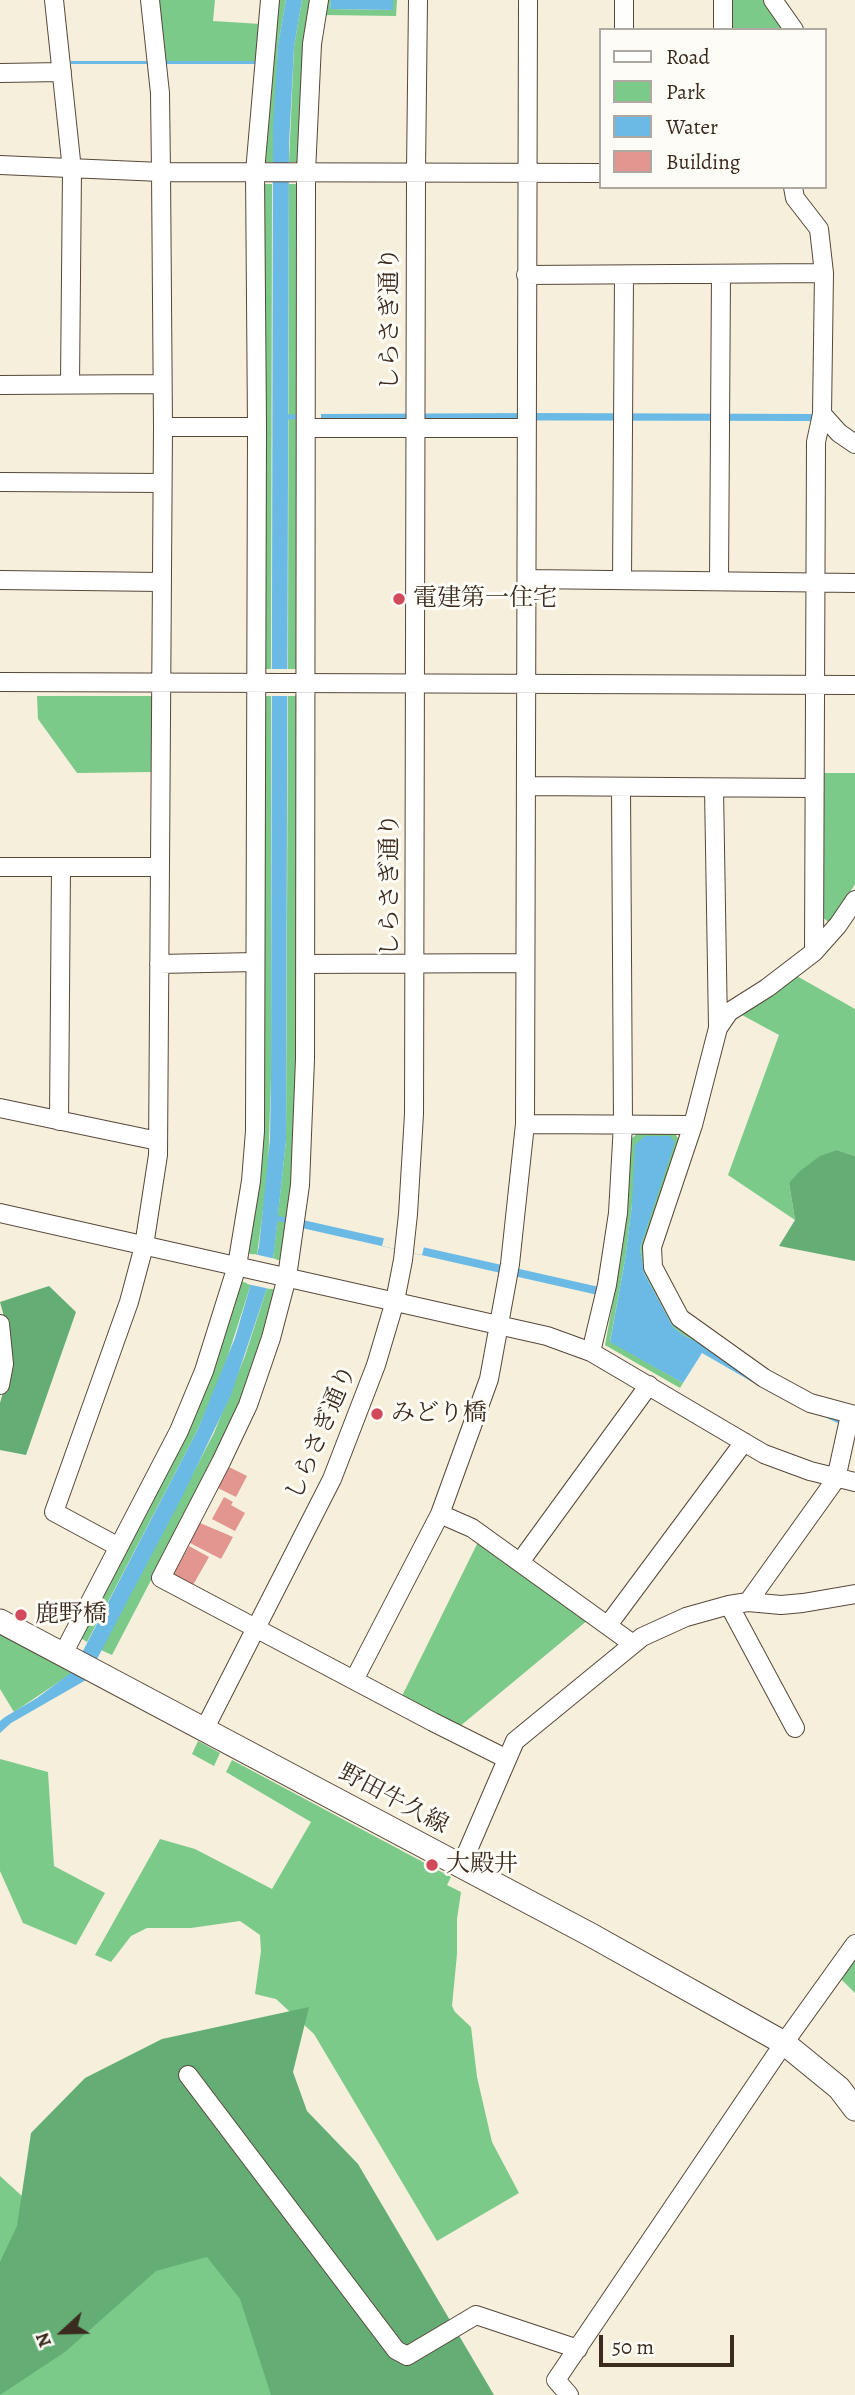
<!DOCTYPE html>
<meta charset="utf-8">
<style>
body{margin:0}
#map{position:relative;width:855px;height:2395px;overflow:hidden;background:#f5efdb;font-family:Alegreya,serif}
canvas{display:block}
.legend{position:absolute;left:599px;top:28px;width:228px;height:161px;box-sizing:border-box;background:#fdfcf7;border:2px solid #afa8a0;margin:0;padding:9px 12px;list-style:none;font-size:21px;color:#3b2a1e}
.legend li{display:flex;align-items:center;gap:14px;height:35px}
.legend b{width:35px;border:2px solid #afa8a0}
.north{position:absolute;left:28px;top:2297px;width:70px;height:70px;-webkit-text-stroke:5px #fdfcf7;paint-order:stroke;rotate:248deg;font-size:19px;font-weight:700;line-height:28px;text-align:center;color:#3b2a1e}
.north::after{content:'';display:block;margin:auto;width:24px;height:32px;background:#3b2a1e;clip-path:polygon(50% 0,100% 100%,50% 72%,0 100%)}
.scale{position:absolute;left:599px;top:2335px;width:135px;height:32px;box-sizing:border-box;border:4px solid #3b2a1e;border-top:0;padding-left:9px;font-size:21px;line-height:24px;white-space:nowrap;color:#3b2a1e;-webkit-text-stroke:5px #fdfcf7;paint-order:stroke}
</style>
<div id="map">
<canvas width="855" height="2395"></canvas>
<ul class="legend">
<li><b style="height:9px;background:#fff"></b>Road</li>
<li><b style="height:19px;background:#7bca8a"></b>Park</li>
<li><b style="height:19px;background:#6abae5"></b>Water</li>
<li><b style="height:19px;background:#e39590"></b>Building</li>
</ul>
<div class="north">N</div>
<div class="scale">50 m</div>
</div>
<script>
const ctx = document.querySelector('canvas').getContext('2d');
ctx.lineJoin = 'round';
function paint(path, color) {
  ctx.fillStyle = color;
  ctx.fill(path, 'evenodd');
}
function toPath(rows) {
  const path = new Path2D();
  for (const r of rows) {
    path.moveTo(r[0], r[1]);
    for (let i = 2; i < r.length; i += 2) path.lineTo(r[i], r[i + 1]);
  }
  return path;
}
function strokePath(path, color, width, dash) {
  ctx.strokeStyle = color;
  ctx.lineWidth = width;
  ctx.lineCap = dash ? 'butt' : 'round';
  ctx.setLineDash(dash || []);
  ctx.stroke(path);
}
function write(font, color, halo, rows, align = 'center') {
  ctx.font = font + ' Alegreya,"Noto Serif JP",serif';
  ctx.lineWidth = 6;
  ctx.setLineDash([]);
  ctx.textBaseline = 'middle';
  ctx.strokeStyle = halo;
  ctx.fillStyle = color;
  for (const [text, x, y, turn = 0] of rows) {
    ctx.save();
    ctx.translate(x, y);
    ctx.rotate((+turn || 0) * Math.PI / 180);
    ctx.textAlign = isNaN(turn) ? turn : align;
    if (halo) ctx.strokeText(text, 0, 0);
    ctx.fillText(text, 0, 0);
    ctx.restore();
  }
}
paint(toPath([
 [159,0,215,0,213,21,261,24,257,61,166,61],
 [277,0,286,0,278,45,273,162,262,162],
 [302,0,314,0,301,162,289,162,294,47],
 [327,0,331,0,330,9,392,10,393,0,397,0,396,16,324,15],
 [729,0,763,0,785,30,729,30],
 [263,184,272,184,271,669,260,669],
 [289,184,301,184,301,669,288,669],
 [37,696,152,696,151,772,77,773,38,719],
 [260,696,271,696,271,1078,268,1172,257,1255,246,1253],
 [288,696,300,696,296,1157,284,1261,273,1259,286,1141],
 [823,773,855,773,855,884,832,922,827,921,822,917],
 [795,975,855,1009,855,1156,837,1150,789,1183,795,1220,728,1175,779,1035,742,1015],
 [640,1131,673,1131,680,1141,648,1270,729,1359,683,1335,673,1327,644,1273,640,1248,660,1185,632,1204,625,1260,610,1341,683,1383,680,1388,605,1345,618,1274,627,1203,630,1140],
 [239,1281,251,1284,250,1287,223,1371,198,1429,87,1642,79,1637],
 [267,1288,277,1290,250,1377,210,1467,112,1655,101,1650,214,1433,245,1356],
 [478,1542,588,1620,459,1727,402,1696],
 [0,1633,72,1673,14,1712,0,1689],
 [198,1741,220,1753,214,1766,192,1754],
 [0,1759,48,1772,54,1866,105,1893,76,1945,23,1923,0,1871],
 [232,1760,451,1877,447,1885,461,1892,457,1919,457,1954,452,2006,455,2012,471,2027,477,2077,492,2142,519,2193,437,2241,314,2034,276,1999,255,1994,261,1951,260,1935,240,1921,191,1928,147,1928,131,1936,111,1962,95,1955,160,1839,195,1849,272,1889,311,1822,226,1772],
 [855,1957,855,1993,840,1978],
 [0,2176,114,2280,253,2224,341,2395,0,2395]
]), '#7bca8a');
paint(toPath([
 [837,1150,855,1156,855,1261,779,1246,795,1220,789,1183,800,1171,820,1156],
 [49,1286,76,1312,26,1455,0,1450,0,1403,8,1375,6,1324,0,1302],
 [309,2007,293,2072,307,2111,358,2164,494,2395,271,2395,240,2299,207,2257,156,2271,65,2352,0,2395,0,2262,17,2226,31,2133,85,2078,162,2039]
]), '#64ae76');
paint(toPath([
 [286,0,302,0,294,47,289,145,286,1141,274,1252,267,1288,231,1395,183,1495,86,1680,11,1723,0,1733,0,1721,5,1717,37,1698,72,1672,198,1429,235,1338,250,1287,259,1246,270,1139,271,1078,273,128,278,45],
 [331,0,393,0,393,10,330,9],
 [71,61,257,61,256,64,71,64],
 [321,414,535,413,814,414,812,421,321,420],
 [645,1136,670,1136,675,1142,640,1248,644,1273,673,1327,683,1335,835,1414,840,1424,775,1395,702,1353,683,1383,610,1342,625,1260,632,1204,635,1145],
 [303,1220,599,1287,598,1295,302,1228]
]), '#6abae5');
paint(toPath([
 [268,669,291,669,291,696,268,696],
 [384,1238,424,1247,422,1255,382,1246],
 [254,1254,276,1259,270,1289,247,1284]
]), '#f5efdb');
strokePath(toPath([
 [282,417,300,417],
 [271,1217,285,1220]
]), '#6abae5', 5);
paint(toPath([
 [229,1467,247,1476,236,1497,218,1488],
 [224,1497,233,1502,231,1505,245,1513,235,1531,212,1519],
 [200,1523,233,1537,221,1559,190,1543],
 [189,1546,209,1557,193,1585,173,1575]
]), '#e39590');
const minor = toPath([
 [54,0,72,170,70,383],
 [319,0,312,44,306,172,305,1059,300,1185,287,1277,271,1338,248,1405,221,1462,161,1578,433,1722,507,1759],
 [624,0,624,30],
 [773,0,794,30],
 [723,30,723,0],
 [0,73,62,72],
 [0,165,161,172,601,173],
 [793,187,795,198,819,229,824,273,822,414,816,442,814,952],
 [526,275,824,273],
 [0,385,162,384],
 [822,414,839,433,855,444],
 [163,427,257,427],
 [306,428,525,428],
 [0,482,162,483],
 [528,579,855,583],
 [0,580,161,582],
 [622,580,624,275],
 [719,580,721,274],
 [0,682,855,685],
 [526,786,814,788],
 [714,788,718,1028],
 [0,867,159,867],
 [855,900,838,925,814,952,767,988,729,1012,718,1028,693,1125,652,1247,653,1267,680,1318,764,1378,810,1403,855,1415],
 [159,964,255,962],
 [305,964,525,963],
 [0,1108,158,1141],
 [59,1121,61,867],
 [525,1124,693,1125],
 [0,1213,547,1336,591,1352,764,1454,810,1471,855,1482],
 [0,1324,4,1364,0,1385],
 [591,1352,607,1285,618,1213,623,1124,621,787],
 [440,1514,472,1528,633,1644],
 [117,1546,54,1512,129,1302,144,1246,158,1155,163,427,161,172,160,93,150,0],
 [520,1562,649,1385],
 [748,1602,836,1479,850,1415],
 [729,1605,795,1728],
 [608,1625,744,1442],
 [63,1654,179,1431,204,1371,237,1266,251,1181,255,1131,257,427,255,172,270,0],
 [354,1680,440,1514,489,1379,510,1264,525,1124,528,0],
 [205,1728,332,1479,376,1365,395,1301,403,1260,408,1214,414,1114,416,171,418,0],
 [461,1866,515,1741,642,1637,686,1617,729,1605,748,1602,781,1605,803,1603,855,1594],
 [188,2075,396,2350,407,2356,476,2315,578,2349],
 [569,2395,556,2380,784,2043,855,1944]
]);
const major = toPath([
 [0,1621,591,1935,784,2043,839,2088,855,2109]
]);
strokePath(minor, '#57483a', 20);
strokePath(major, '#57483a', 25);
strokePath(minor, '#fff', 18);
strokePath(major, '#fff', 23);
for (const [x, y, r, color] of [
 [399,599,7,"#d1495b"],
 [377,1414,7,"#d1495b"],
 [21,1615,7,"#d1495b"],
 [432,1865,7,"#d1495b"]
]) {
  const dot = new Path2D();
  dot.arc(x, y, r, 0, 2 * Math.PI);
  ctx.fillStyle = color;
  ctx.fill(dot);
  strokePath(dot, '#fdfcf7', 2.5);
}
write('24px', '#3b2a1e', '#fdfcf7', [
 ["しらさぎ通り",391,319,-90],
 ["しらさぎ通り",391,885,-90],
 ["しらさぎ通り",322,1433,-67],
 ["野田牛久線",393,1800,28]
]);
write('24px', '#3b2a1e', '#fdfcf7', [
 ["電建第一住宅",413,599],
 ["みどり橋",391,1414],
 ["鹿野橋",35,1615],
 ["大殿井",446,1865]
], 'left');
</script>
